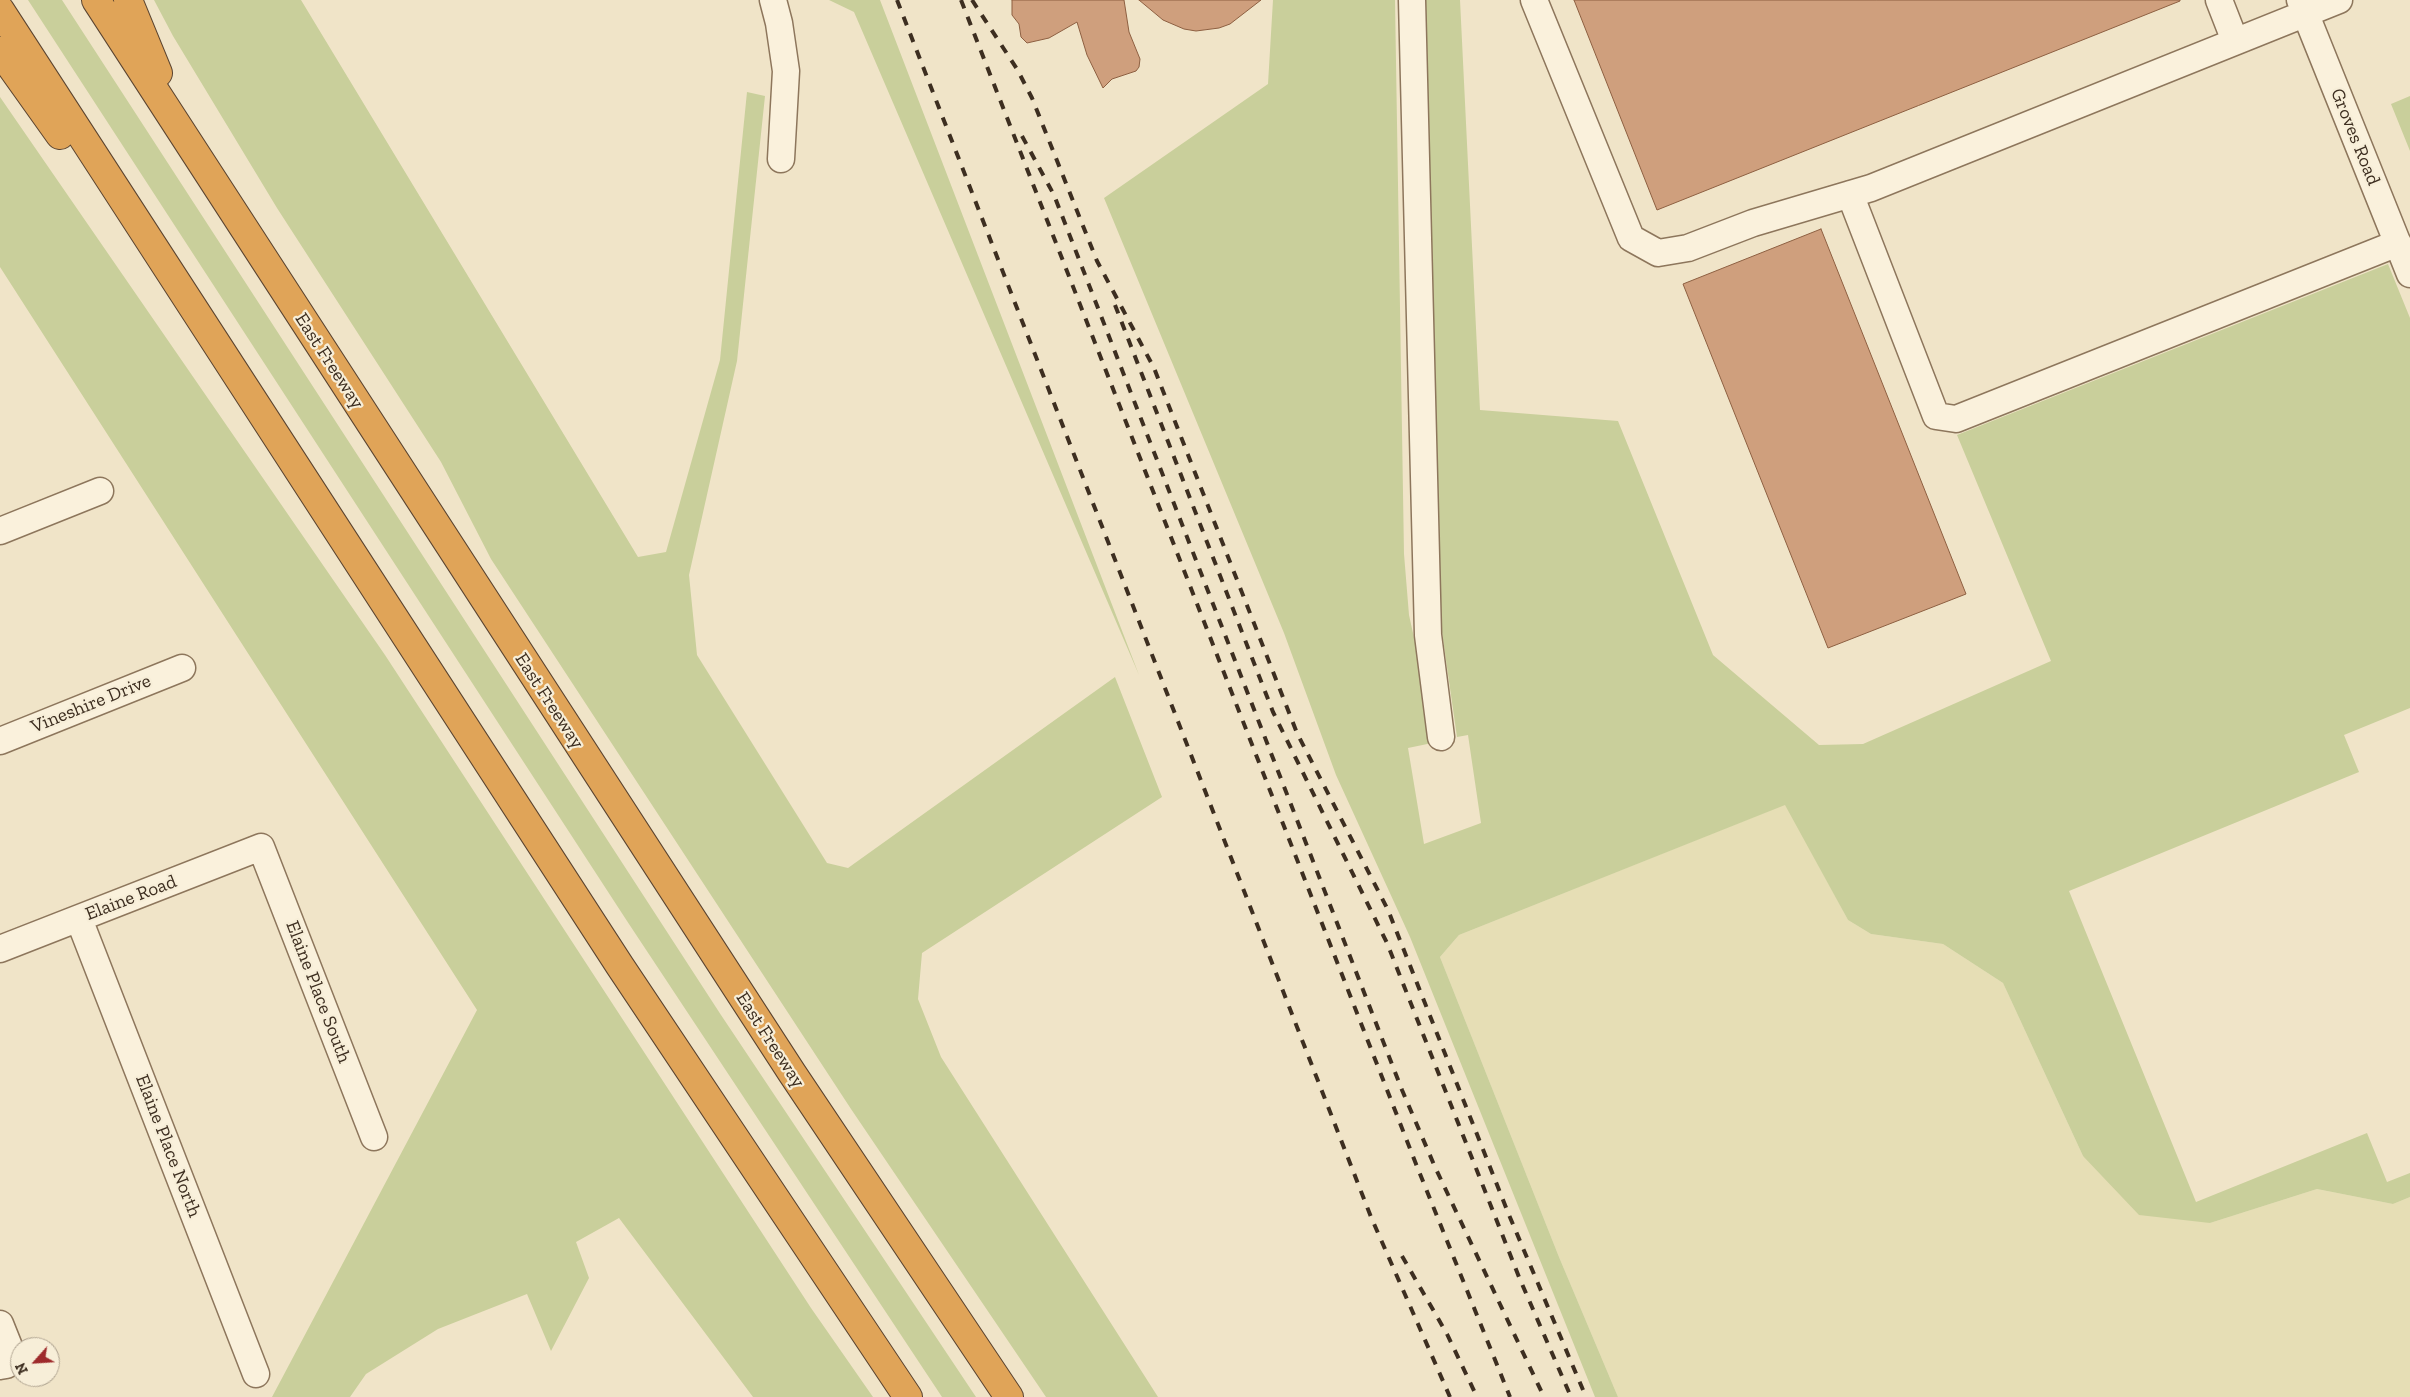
<!DOCTYPE html>
<style>
body{margin:0}
#map{position:relative;width:2410px;height:1397px;overflow:hidden;background:#f0e4c8;font-family:"Zilla Slab",serif}
canvas{display:block}
.north{position:absolute;left:10px;top:1337px;width:50px;height:50px;box-sizing:border-box;background:#f7eed8;border:1px solid #ada18e;border-radius:50%;rotate:244deg;font-size:14px;font-weight:700;line-height:20px;text-align:center;color:#3d2e20}
.north::after{content:'';display:block;margin:auto;width:18px;height:22px;background:#9e2a2b;clip-path:polygon(50% 0,100% 100%,50% 72%,0 100%)}
</style>
<div id="map">
<canvas width="2410" height="1397"></canvas>
<div class="north">N</div>
</div>
<script>
const ctx = document.querySelector('canvas').getContext('2d');
ctx.lineJoin = 'round';
function paint(path, color) {
  ctx.fillStyle = color;
  ctx.fill(path, 'evenodd');
}
function toPath(rows) {
  const path = new Path2D();
  for (const r of rows) {
    path.moveTo(r[0], r[1]);
    for (let i = 2; i < r.length; i += 2) path.lineTo(r[i], r[i + 1]);
  }
  return path;
}
function strokePath(path, color, width, dash) {
  ctx.strokeStyle = color;
  ctx.lineWidth = width;
  ctx.lineCap = dash ? 'butt' : 'round';
  ctx.setLineDash(dash || []);
  ctx.stroke(path);
}
function write(font, color, halo, rows, align = 'center') {
  ctx.font = font + ' "Zilla Slab",serif';
  ctx.lineWidth = 4.5;
  ctx.setLineDash([]);
  ctx.textBaseline = 'middle';
  ctx.strokeStyle = halo;
  ctx.fillStyle = color;
  for (const [text, x, y, turn = 0] of rows) {
    ctx.save();
    ctx.translate(x, y);
    ctx.rotate((+turn || 0) * Math.PI / 180);
    ctx.textAlign = isNaN(turn) ? turn : align;
    if (halo) ctx.strokeText(text, 0, 0);
    ctx.fillText(text, 0, 0);
    ctx.restore();
  }
}
paint(toPath([
 [1786,804,1848,920,1871,934,1943,944,2003,983,2083,1156,2210,1223,2317,1189,2393,1204,2410,1197,2410,1397,1618,1397,1559,1257,1440,957,1459,935]
]), '#e6deb5');
paint(toPath([
 [28,0,62,0,721,1015,976,1397,942,1397,627,921],
 [154,0,301,0,638,557,666,552,720,360,747,92,765,96,737,361,689,575,697,655,827,863,848,868,1115,677,1162,797,922,953,918,999,941,1057,1158,1397,1046,1397,851,1109,491,559,441,462,277,208,173,36],
 [829,0,880,0,1139,675,854,12],
 [1273,0,1395,0,1404,554,1409,615,1437,742,1408,748,1424,844,1481,823,1468,735,1457,737,1434,576,1415,0,1460,0,1480,410,1618,421,1713,655,1819,745,1863,744,2051,661,1957,435,2388,264,2410,318,2410,708,2344,735,2359,772,2069,891,2196,1202,2367,1133,2387,1182,2410,1173,2410,1197,2393,1204,2317,1189,2210,1223,2139,1215,2083,1156,2003,983,1943,944,1871,934,1848,920,1785,805,1459,935,1440,957,1559,1257,1618,1397,1595,1397,1410,937,1336,775,1284,633,1104,198,1268,84],
 [2410,96,2410,151,2391,104],
 [0,97,385,655,811,1308,873,1397,753,1397,619,1218,576,1242,589,1278,551,1351,527,1294,438,1329,366,1374,350,1397,272,1397,477,1010,0,267]
]), '#c9cf9b');
const building = toPath([
 [1012,0,1124,0,1129,32,1140,59,1139,67,1136,71,1112,79,1103,88,1087,55,1077,22,1049,38,1027,43,1021,37,1019,24,1012,15,1012,0],
 [1139,0,1261,0,1230,24,1219,28,1196,31,1184,29,1163,20,1139,0],
 [1574,0,2180,0,2180,1,1657,210,1574,0],
 [1821,229,1966,594,1828,648,1683,284,1821,229]
]);
paint(building, '#cf9f7d');
strokePath(building, '#8d5f41', 1);
const minor = toPath([
 [773,0,779,23,786,71,781,159],
 [1412,0,1428,635,1441,737],
 [1534,0,1631,238,1658,253,1688,248,1753,223,1871,188,2339,0],
 [2219,0,2235,41],
 [2300,0,2410,274],
 [1850,194,1936,416,1956,419,2398,243],
 [0,531,100,491],
 [0,741,182,668],
 [79,919,256,1374],
 [0,949,261,847,374,1137],
 [0,1324,12,1354,6,1365,0,1366]
]);
const highway = toPath([
 [96,0,792,1073,1009,1397],
 [128,0,158,73],
 [0,10,620,966,908,1397],
 [0,51,60,135]
]);
strokePath(minor, '#8d765c', 29);
strokePath(highway, '#5b4430', 30);
strokePath(minor, '#faf1dc', 26);
strokePath(highway, '#e0a458', 28);
strokePath(toPath([
 [897,0,1371,1217,1450,1397],
 [961,0,1416,1164,1510,1397],
 [972,0,1017,69,1032,98,1097,261,1154,368,1297,733,1388,910,1509,1215,1586,1397],
 [1022,136,1054,195,1402,1090,1435,1167,1544,1397],
 [1115,305,1273,712,1387,943,1519,1277,1571,1397],
 [1402,1256,1447,1334,1477,1397]
]), '#3d2e20', 4, [9, 9]);
write('19px', '#3d2e20', '#f7eed8', [
 ["Groves Road",2355,137,68],
 ["East Freeway",329,361,57],
 ["East Freeway",549,701,57],
 ["Vineshire Drive",91,704,-22],
 ["Elaine Road",131,898,-21],
 ["Elaine Place South",318,992,69],
 ["East Freeway",770,1040,57],
 ["Elaine Place North",168,1146,69]
]);
</script>
